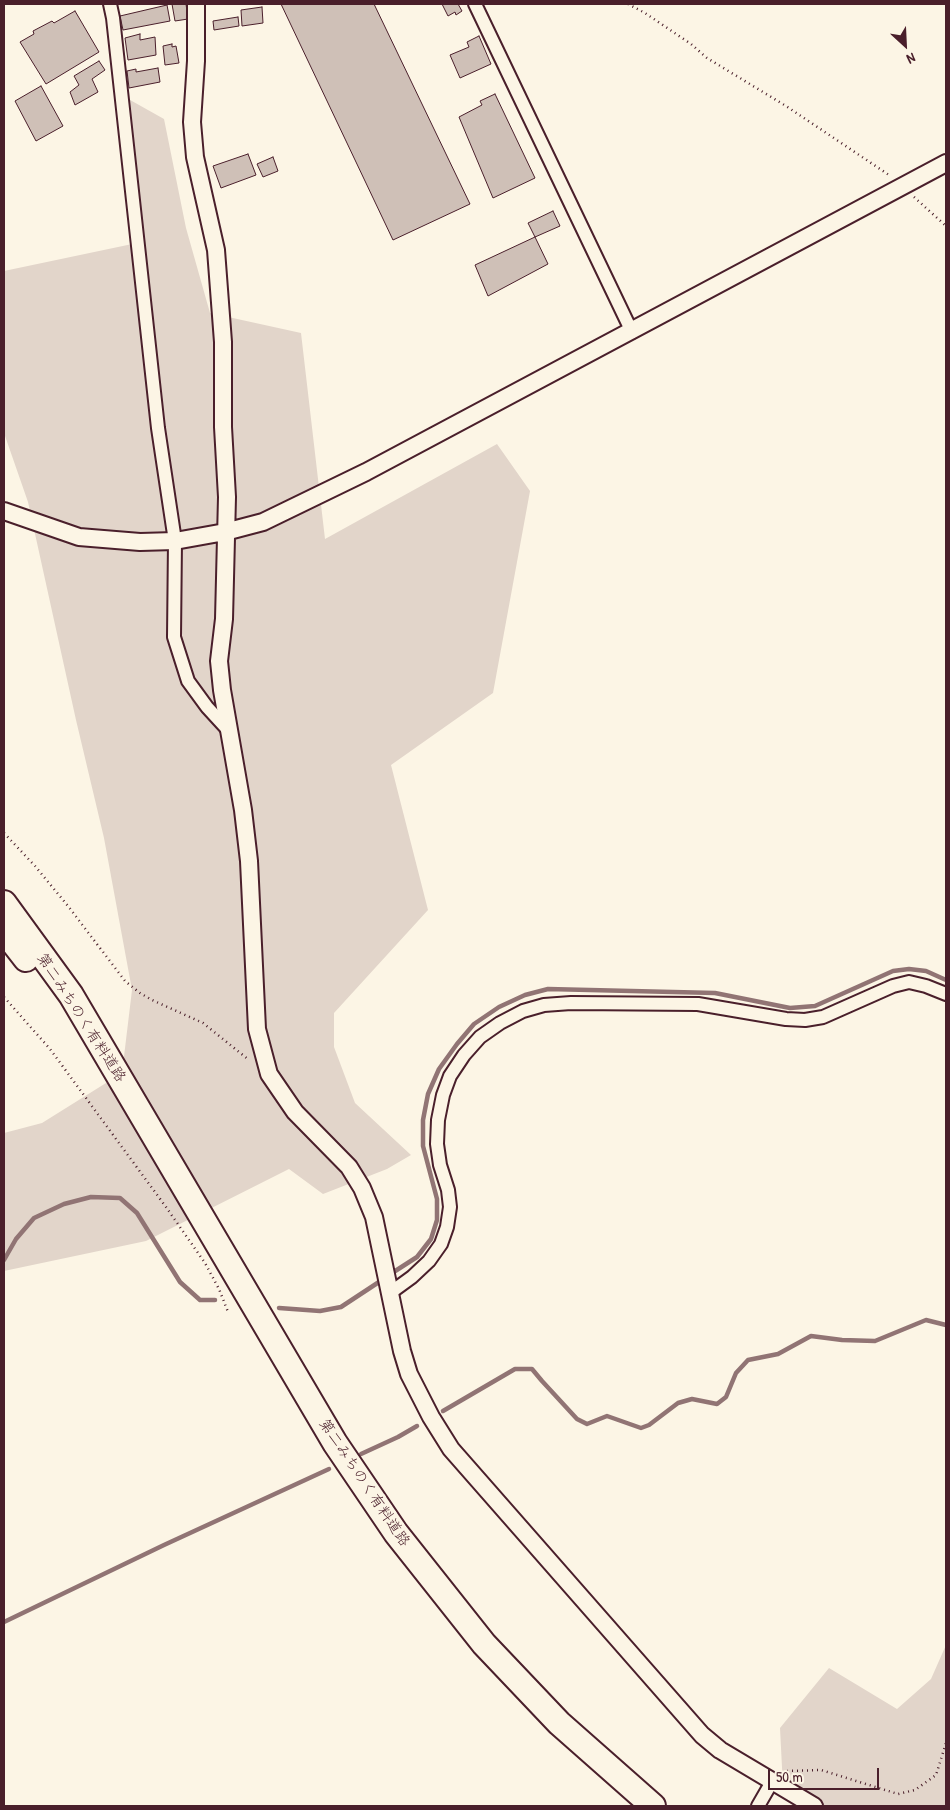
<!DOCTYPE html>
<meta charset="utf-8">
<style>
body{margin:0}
#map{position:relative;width:950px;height:1810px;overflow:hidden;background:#fcf5e5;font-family:"Patrick Hand",sans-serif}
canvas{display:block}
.frame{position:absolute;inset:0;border:5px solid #4a1f2b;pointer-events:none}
.north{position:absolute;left:880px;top:20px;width:50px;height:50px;-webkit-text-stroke:4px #fcf5e5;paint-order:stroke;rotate:155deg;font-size:14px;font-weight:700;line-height:20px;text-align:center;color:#4a1f2b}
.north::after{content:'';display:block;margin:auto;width:18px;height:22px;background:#4a1f2b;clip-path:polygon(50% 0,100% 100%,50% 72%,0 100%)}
.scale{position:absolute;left:768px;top:1768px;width:111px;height:22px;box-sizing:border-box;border:2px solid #4a1f2b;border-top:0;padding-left:6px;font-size:15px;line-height:18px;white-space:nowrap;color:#4a1f2b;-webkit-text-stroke:4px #fcf5e5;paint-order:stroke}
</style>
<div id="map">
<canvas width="950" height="1810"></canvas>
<div class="frame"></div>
<div class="north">N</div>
<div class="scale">50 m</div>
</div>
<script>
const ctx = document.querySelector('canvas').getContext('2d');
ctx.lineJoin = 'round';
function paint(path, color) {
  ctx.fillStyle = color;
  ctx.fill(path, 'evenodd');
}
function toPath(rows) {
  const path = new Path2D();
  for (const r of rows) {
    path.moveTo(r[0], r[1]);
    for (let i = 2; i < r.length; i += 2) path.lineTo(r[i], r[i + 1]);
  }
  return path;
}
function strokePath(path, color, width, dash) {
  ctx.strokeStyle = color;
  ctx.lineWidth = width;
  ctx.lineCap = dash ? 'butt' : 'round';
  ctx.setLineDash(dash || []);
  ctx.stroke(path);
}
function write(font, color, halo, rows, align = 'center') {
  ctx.font = font + ' "Patrick Hand","Klee One",sans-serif';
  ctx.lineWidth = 5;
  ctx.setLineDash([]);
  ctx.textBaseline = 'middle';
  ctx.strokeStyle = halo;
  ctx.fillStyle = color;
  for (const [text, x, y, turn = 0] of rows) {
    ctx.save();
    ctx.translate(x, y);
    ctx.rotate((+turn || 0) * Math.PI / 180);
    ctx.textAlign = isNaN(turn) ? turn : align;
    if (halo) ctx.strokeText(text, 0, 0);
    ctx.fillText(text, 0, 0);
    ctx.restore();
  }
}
paint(toPath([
 [123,96,164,119,186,228,210,313,301,333,325,539,497,444,530,491,493,693,391,765,428,910,334,1013,334,1047,355,1103,411,1155,387,1169,323,1194,289,1169,146,1241,4,1271,4,1133,42,1123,122,1073,132,990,104,838,76,720,28,502,4,433,4,271,137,243],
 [946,1645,946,1806,815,1806,783,1787,780,1728,829,1668,897,1709,931,1679]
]), '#e2d5ca');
strokePath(toPath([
 [4,1260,16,1239,34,1218,64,1204,91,1197,120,1198,137,1213,180,1282,200,1300,215,1300],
 [389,1275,417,1257,431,1239,437,1220,437,1199,423,1146,423,1120,428,1094,439,1069,457,1044,474,1024,499,1007,525,995,548,989,715,993,790,1008,815,1006,893,971,909,969,926,971,946,980],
 [279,1308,320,1311,341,1307,382,1280],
 [443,1411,515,1369,532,1369,542,1381,577,1419,587,1424,607,1416,641,1428,649,1425,678,1403,692,1399,717,1404,726,1397,736,1373,748,1360,778,1354,811,1336,842,1340,875,1341,926,1320,946,1325],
 [361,1454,398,1437,417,1426],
 [4,1622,164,1545,329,1469]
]), '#917474', 4.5);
const building = toPath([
 [172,4,186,4,188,19,175,21,172,4],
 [281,4,374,4,470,204,393,240,281,4],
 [442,4,458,4,462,11,456,15,455,12,448,16,442,4],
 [167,5,170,21,123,30,120,16,167,5],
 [262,7,263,23,242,26,241,10,262,7],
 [75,11,99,52,46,84,20,42,34,34,33,31,52,21,54,23,75,11],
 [238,17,239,26,214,30,213,21,238,17],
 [140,34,140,40,155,37,156,55,128,60,125,38,140,34],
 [479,36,491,64,460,78,450,55,469,47,467,42,479,36],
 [172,44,172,47,176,46,179,63,165,65,163,46,172,44],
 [99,61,105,70,92,79,98,92,75,105,70,92,79,85,74,76,99,61],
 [158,68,160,82,129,88,127,71,136,69,136,72,158,68],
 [41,86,63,126,36,141,15,101,41,86],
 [495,94,535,178,493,198,459,117,482,105,480,101,495,94],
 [248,154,256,175,221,188,213,166,248,154],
 [273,157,278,171,263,177,257,164,273,157],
 [553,211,560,226,535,237,528,223,553,211],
 [535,237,548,264,488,296,475,265,535,237]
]);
paint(building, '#cfc0b7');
strokePath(building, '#4a1f2b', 1);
const minor = toPath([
 [110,4,113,18,158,428,175,541,174,637,188,681,207,707,229,731],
 [475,4,632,332],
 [390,1293,412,1277,429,1261,441,1244,447,1227,450,1207,448,1190,440,1165,437,1144,438,1120,443,1095,450,1076,464,1055,480,1037,500,1023,523,1011,544,1005,571,1003,698,1004,786,1019,805,1020,823,1017,893,986,909,982,926,986,946,994],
 [758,1806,773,1780]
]);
const tertiary = toPath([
 [196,4,196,61,192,122,195,157,216,250,223,342,223,427,227,497,224,619,219,661,222,690,243,810,249,861,257,1029,269,1074,295,1112,349,1167,362,1188,374,1217,402,1351,409,1374,431,1417,451,1449,702,1735,720,1750,814,1806],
 [4,511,79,537,140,542,175,541,225,532,263,522,366,472,946,163]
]);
const motorway = toPath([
 [4,903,71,995,335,1443,396,1533,484,1644,559,1723,653,1806],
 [4,931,26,959]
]);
strokePath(minor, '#4a1f2b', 16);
strokePath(tertiary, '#4a1f2b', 20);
strokePath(motorway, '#4a1f2b', 28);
strokePath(toPath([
 [628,4,645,13,691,44,707,58,786,106,889,175],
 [914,197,946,226],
 [4,833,35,866,68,906,125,981,140,993,152,1000,203,1023,249,1060],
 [4,997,50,1049,166,1207,205,1263,219,1289,228,1312],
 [787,1771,821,1770,898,1794,915,1790,936,1775,946,1743]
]), '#4a1f2b', 2.5, [1, 4]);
strokePath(minor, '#fcf5e5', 12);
strokePath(tertiary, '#fcf5e5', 16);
strokePath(motorway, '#fcf5e5', 24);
write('15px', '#4a1f2b', '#fcf5e5', [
 ["第二みちのく有料道路",81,1018,57],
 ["第二みちのく有料道路",364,1483,56]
]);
</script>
